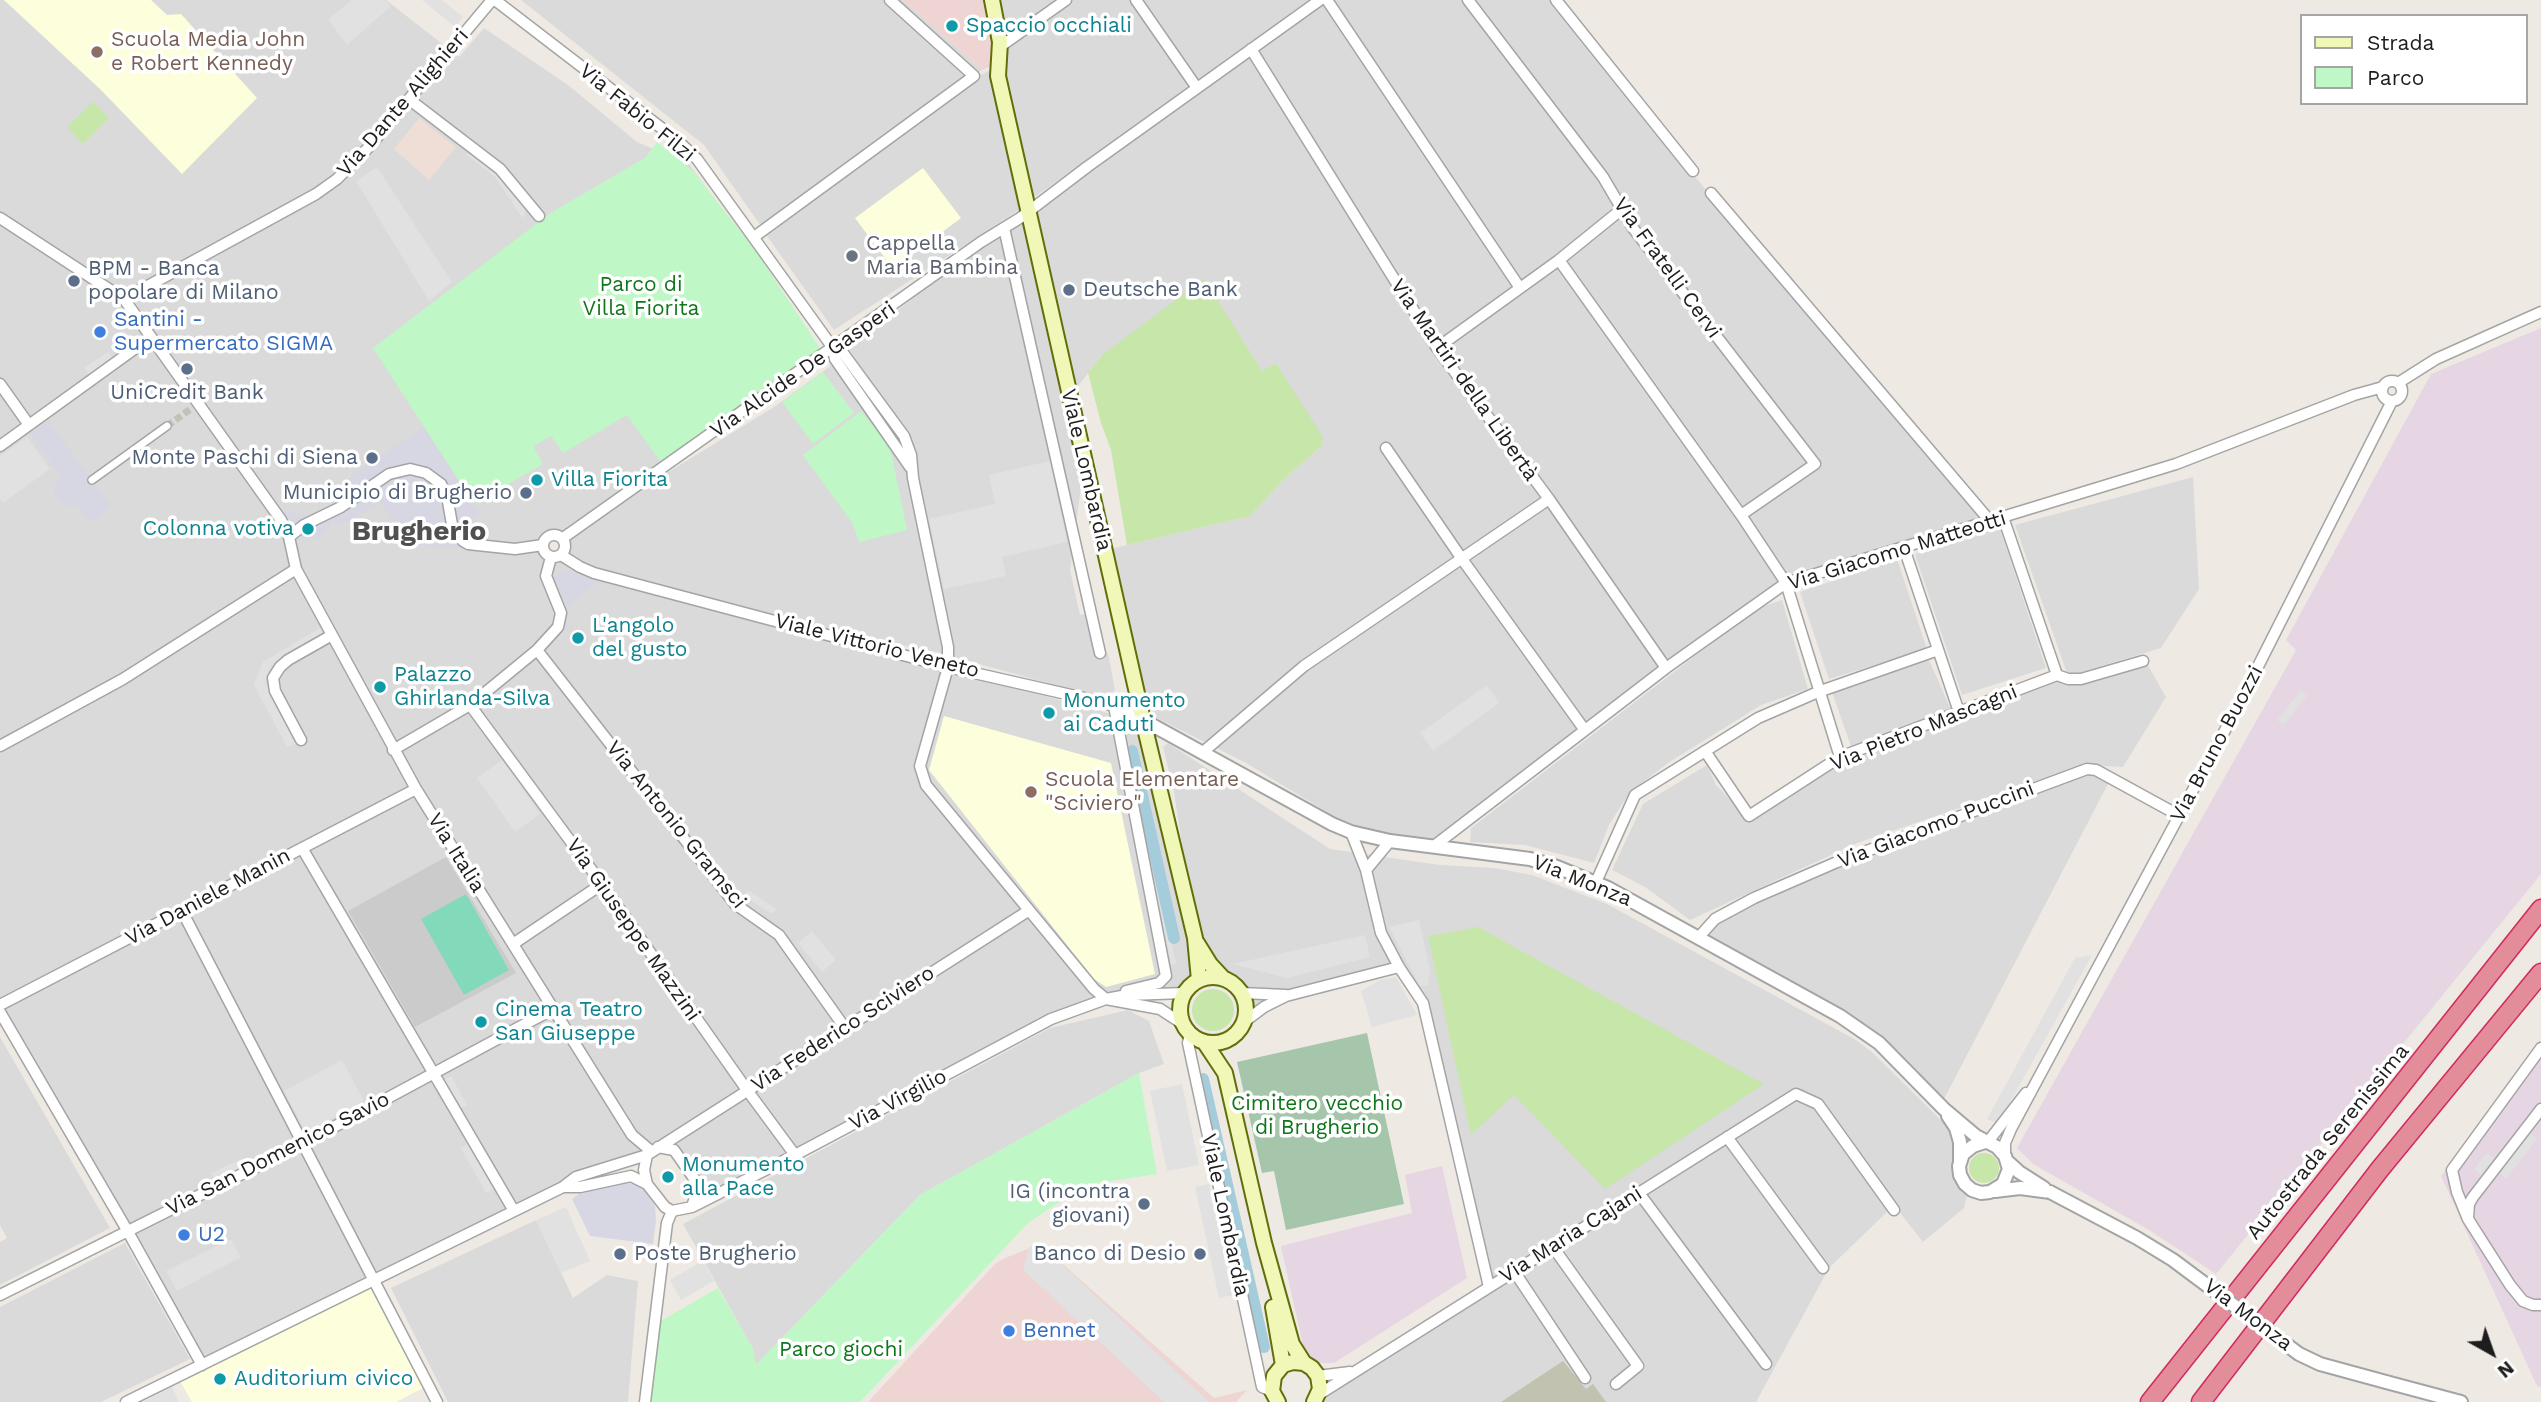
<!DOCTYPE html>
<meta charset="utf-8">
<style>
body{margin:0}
#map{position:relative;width:2541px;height:1402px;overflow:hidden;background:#eeeae3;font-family:"Work Sans",sans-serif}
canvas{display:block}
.legend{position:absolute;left:2300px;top:14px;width:228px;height:91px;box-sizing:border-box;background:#fff;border:2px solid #a5a5a5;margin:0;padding:9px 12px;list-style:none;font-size:21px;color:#1d1d1d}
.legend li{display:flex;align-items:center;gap:14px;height:35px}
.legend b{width:35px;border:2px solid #a5a5a5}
.north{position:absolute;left:2457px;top:1318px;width:70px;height:70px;-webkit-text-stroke:5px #fff;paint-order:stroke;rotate:140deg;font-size:19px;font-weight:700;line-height:28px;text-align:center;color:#1d1d1d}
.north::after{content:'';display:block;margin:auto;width:24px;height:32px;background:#1d1d1d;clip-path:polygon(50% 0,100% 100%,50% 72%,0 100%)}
</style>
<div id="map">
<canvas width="2541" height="1402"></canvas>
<ul class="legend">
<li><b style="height:9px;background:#f1f7b7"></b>Strada</li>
<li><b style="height:19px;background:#c0f7c6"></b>Parco</li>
</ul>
<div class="north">N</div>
</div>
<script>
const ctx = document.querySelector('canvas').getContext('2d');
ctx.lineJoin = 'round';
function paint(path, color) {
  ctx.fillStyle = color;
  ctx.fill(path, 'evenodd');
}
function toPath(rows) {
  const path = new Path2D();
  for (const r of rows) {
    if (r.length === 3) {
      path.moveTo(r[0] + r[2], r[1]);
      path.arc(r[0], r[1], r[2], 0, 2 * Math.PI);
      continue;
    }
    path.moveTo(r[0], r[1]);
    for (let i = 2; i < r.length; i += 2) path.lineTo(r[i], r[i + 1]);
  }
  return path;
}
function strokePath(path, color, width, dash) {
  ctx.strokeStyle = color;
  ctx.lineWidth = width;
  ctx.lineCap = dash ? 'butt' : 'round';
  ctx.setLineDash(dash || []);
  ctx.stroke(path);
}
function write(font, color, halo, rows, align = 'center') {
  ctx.font = font + ' "Work Sans",sans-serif';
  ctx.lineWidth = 7;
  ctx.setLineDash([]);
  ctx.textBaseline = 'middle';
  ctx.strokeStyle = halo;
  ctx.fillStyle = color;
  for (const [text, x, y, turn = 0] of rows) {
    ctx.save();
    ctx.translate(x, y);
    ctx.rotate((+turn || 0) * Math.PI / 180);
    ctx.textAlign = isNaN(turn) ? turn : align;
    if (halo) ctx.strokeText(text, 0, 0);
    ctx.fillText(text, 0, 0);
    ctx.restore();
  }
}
paint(toPath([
 [0,0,386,0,459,57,484,28,568,85,637,142,689,164,821,350,560,535,551,534,547,536,542,544,532,547,470,543,437,479,290,536,124,297,0,216],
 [521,0,903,0,982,70,761,226,704,145],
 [995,0,1309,0,1029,201,1000,71],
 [1319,0,1552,0,1690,171,1987,520,1783,583,1667,665,1440,349,1253,46],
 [1249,52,1434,350,1547,503,1661,667,1437,840,1391,837,1350,826,1246,763,1155,717,1133,672,1106,550,1250,516,1287,476,1323,445,1276,363,1263,371,1102,355,1072,394,1031,208],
 [995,68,1025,206,834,330,767,236,976,77],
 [1025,209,1084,464,1070,570,1080,615,1089,613,1098,654,1108,653,1115,690,1105,699,936,652,788,622,616,578,564,555,567,547,566,538,623,500,774,407,829,367,1002,225],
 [0,219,122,299,280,521,294,568,411,787,0,1001],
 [388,477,459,541,542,550,552,559,561,557,587,572,1141,722,1197,979,1183,991,1103,998,695,1204,700,1187,681,1155,651,1149,633,1133,420,792,298,568,292,538],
 [2193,477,2199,589,2161,648,2068,676,2015,525],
 [1999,526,2046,668,1962,695,1915,554],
 [1897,559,1927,649,1829,679,1800,592],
 [1782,600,1808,689,1761,705,1668,763,1630,792,1609,825,1594,863,1525,845,1470,842,1471,828,1756,609],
 [1929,660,1952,712,1852,749,1832,692],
 [2146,662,2166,697,2123,767,2086,765,1857,843,1690,920,1645,887,1612,870,1643,804,1707,765,1716,785,1748,818,1841,759,2057,678,2067,681],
 [1168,743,1330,849,1440,865,1494,868,1532,875,1607,904,1856,1040,1872,1052,1951,1130,1955,1160,1968,1191,1964,1208,1923,1242,1897,1209,1820,1103,1797,1091,1490,1284,1425,1004,1401,965,1287,994,1246,1019,1248,1007,1243,992,1225,978,1196,938,1174,792,1163,747],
 [2088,771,2110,780,1943,1101,1879,1041,1703,936,1716,920,1837,865],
 [416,791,648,1151,561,1186,203,1362,2,1008],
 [1128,1010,1149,1021,1164,1064,1139,1073,920,1195,755,1366,753,1349,683,1224,1050,1028],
 [0,1037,110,1228,0,1285,0,1242,7,1238,0,1225],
 [1797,1096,1815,1106,1888,1211,1829,1268,1756,1402,1316,1402],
 [536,1220,573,1298,607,1275,638,1281,628,1402,448,1402,391,1288],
 [125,1243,190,1359,101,1402,0,1402,0,1307]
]), '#dbdada');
paint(toPath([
 [903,0,989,0,998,41,994,65,982,70],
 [1040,1244,1214,1398,1247,1390,1236,1402,868,1402,995,1264,1003,1259]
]), '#eed4d2');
paint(toPath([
 [2541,328,2541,874,2216,1274,2149,1230,2033,1164,2017,1148,2296,650,2286,640,2431,374],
 [2541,1041,2541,1387,2537,1386,2441,1176],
 [1442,1166,1467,1278,1334,1363,1312,1363,1303,1345,1281,1246,1412,1213,1405,1175]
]), '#e6d5e3');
paint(toPath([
 [4,0,151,0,167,15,181,14,257,98,182,174,101,90],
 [923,168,961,218,893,269,855,218],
 [944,716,1111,763,1155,974,1106,987,1094,979,929,770],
 [372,1287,423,1388,396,1402,192,1402,180,1381]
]), '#fdfedc');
paint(toPath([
 [446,857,516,973,415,1027,348,911]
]), '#cbcbcb');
paint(toPath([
 [419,118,456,147,429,180,394,149]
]), '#efded6');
paint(toPath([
 [1563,1361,1586,1389,1593,1384,1606,1402,1501,1402]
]), '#c1c2af');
paint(toPath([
 [93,102,109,118,83,144,67,127],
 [1204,279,1262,371,1276,363,1324,439,1321,441,1323,445,1287,476,1250,516,1127,545,1111,450,1101,423,1088,373,1102,355],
 [1478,927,1764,1084,1605,1189,1514,1095,1471,1135,1428,936],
 [1213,1010,21],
 [1984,1168,15]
]), '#c6e6aa');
paint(toPath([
 [1367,1033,1404,1204,1286,1230,1274,1171,1262,1173,1237,1062]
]), '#a5c6ab');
paint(toPath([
 [657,142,693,171,753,247,822,351,662,464,627,415,563,453,551,436,533,446,543,464,474,504,373,348,552,212,645,158],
 [823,372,854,413,813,444,782,402],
 [861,411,890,447,907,530,859,542,853,524,803,455],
 [1139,1073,1157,1174,1085,1185,1028,1223,860,1402,649,1402,657,1323,718,1288,753,1349,756,1365,920,1195]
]), '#c0f7c6');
paint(toPath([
 [466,894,509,970,464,995,421,919]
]), '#83dabb');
paint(toPath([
 [352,0,385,0,391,6,347,45,328,19],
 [422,0,442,0,463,17,455,27],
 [470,151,499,175,508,188,510,184,527,208,523,219,495,177,467,155],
 [377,167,452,282,429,301,356,181],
 [108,352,114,360,90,376,84,368],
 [27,437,50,469,3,503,0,499,0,456],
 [1050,461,1067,542,1002,557,1006,576,944,589,929,519,995,504,989,475],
 [320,628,323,635,271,666,265,682,297,743,287,747,254,685,263,662],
 [1487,685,1499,703,1433,751,1420,733],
 [2301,690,2307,696,2284,725,2277,720],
 [1135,758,1176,964,1171,965,1131,759],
 [502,760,540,814,515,832,477,778],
 [748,890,776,909,772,914,744,896],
 [1419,920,1430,969,1428,985,1420,986,1389,927],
 [812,931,836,960,822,972,798,943],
 [1365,935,1370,957,1287,978,1233,964],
 [2092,955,1998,1124,1987,1119,2075,958],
 [1396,977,1417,1015,1372,1027,1361,991,1380,980],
 [342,1060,364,1101,306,1132,284,1091],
 [451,1076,467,1105,459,1109,443,1080],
 [1182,1084,1199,1165,1167,1171,1150,1091],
 [2530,1134,2537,1139,2506,1179,2499,1173],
 [469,1143,495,1188,486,1193,461,1148],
 [2487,1153,2494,1158,2481,1175,2474,1169],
 [241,1159,245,1168,216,1182,211,1173],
 [1209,1184,1233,1295,1219,1298,1195,1187],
 [566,1207,590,1261,561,1273,536,1220],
 [231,1239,241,1257,177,1291,166,1271],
 [1040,1244,1209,1402,1164,1402,1023,1270,1029,1247],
 [703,1261,714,1281,681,1300,670,1280],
 [172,1387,179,1402,143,1402]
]), '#e1e1e1');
paint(toPath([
 [49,421,111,507,90,522,78,505,65,506,56,497,54,490,55,483,61,477,30,433],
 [424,427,479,514,468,521,488,551,408,544,381,502,343,524,341,522,332,522,329,529,320,535,321,537,317,540,312,532,295,544,274,508,320,519,338,489,354,473],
 [561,569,598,581,569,608,552,579],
 [621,1182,635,1184,645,1190,655,1206,656,1220,653,1244,590,1236,572,1199,582,1192]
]), '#d7d7e3');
strokePath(toPath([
 [1132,751,1174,938],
 [1203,1079,1264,1347]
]), '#a4ccda', 12);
strokePath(toPath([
 [167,426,192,408]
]), '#c4c1bb', 7, [7, 3.5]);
const pedestrian = toPath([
 [92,480,167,426]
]);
const minor = toPath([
 [495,0,677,140,697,159,833,348,835,359,910,467],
 [1136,0,1197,88],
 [1327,0,1520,288],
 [1468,0,1603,177,1633,228,1815,464,1741,515],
 [1556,0,1693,171],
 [1001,46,1066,0],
 [1251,49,1437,348,1549,499,1666,668],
 [410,100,500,169,539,216],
 [1711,193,1990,521],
 [0,218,124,299,281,520,289,537,296,569,416,789,632,1135,651,1151],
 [1004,228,1100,653],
 [754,237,974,76,890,0],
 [1559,260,1741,515,1786,583,1840,757],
 [124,299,316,194,337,179,368,148,492,0],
 [833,348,843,353,904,436,911,455,913,478,948,647,948,667,920,766,926,785,1094,989,1106,999,1160,1009,1183,1024],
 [1437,348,1559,260,1622,209],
 [2392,391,10],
 [2398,383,2436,359,2541,312],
 [0,384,29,425],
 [0,446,151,337],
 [1386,448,1462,559,1584,729],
 [2003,517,2057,675],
 [554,546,11],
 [289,537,304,525,341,507,389,474,410,469,426,473,441,484,447,496,453,530,463,541,468,544,515,549,543,545],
 [563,538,981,242,1020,218,1087,167,1320,0],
 [1904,548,1959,712],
 [561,555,580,567,594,573,948,667,1106,703,1143,720],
 [537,650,735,904,779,935,845,1028],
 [470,705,602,884,747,1090,795,1155],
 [1114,706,1166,976,1159,983,1126,991],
 [301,740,275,691,273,678,280,667,288,660,332,635],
 [0,746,123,679,296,569],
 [393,750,470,705,537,650,558,627,561,613,546,576,551,557],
 [1705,751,1749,816,1840,757,2057,675,2068,679,2081,679,2143,661],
 [1203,752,1304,666,1549,499],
 [1351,832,1366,870,1381,933,1399,967,1423,1003,1489,1287],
 [1434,846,1666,668,1786,583,2176,464,2354,395,2383,387],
 [302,848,514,1211],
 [1366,870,1390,841],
 [1596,882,1635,795,1758,718,1818,692,1938,650],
 [182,911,437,1402],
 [1698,938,1715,919,1754,898,1837,862,2087,769,2096,770,2180,816],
 [513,944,602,884],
 [1242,993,1286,995],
 [0,1005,416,789],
 [0,1012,127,1230,202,1365],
 [1244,1022,1264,1007,1286,996,1399,967],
 [1190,1033,1188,1043,1262,1387,1272,1391],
 [2541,1048,2452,1170,2457,1192,2468,1219,2510,1285,2523,1301,2533,1305,2541,1305],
 [1727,1137,1823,1268],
 [1987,1143,2026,1093],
 [647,1155,644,1170,647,1184,665,1207,672,1211,692,1207,698,1187,695,1180,674,1150,658,1147],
 [2005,1156,2005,1143,2011,1129,2238,706,2392,401],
 [564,1187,580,1187,631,1176,647,1184],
 [1639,1193,1766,1364],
 [692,1207,795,1155,1051,1019,1106,999,1127,995,1185,993],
 [2468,1217,2469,1204,2473,1197,2541,1109],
 [1553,1247,1638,1366,1616,1384],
 [1514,1271,1585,1378],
 [0,1295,304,1143,555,1008],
 [1318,1376,1350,1372],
 [1318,1395,1796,1094,1818,1104,1894,1210],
 [126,1402,563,1187,576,1177,647,1155,1028,911],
 [645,1402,667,1223,672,1211]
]);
const tertiary = toPath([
 [1143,720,1332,824,1351,832,1390,841,1530,859,1557,867,1608,888,1840,1016,1879,1043,1944,1109,1976,1136,1997,1147,2005,1156,2009,1169,2003,1184,1990,1192,1981,1193,1972,1190,1965,1184,1960,1175,1959,1166,1963,1154,1973,1146,1985,1142],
 [1948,1116,1956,1128,1960,1142,1960,1161],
 [2008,1162,2019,1172,2044,1188],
 [1995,1191,2020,1188,2050,1192],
 [2386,1382,2461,1402]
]);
const secondary = toPath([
 [992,0,1000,42,998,76,1143,720,1195,938,1199,980],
 [1197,943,1210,964,1223,978],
 [1213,1010,33],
 [1205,1043,1225,1073,1264,1243,1292,1344,1304,1363],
 [1273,1307,1283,1365],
 [1278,1402,1272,1391,1274,1376,1283,1365,1293,1362,1304,1363,1312,1368,1318,1376,1320,1389,1314,1402]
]);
const motorway = toPath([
 [2150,1402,2541,909],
 [2201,1402,2380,1169,2541,973]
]);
strokePath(pedestrian, '#a4a4a4', 10);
strokePath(minor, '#a4a4a4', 13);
strokePath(tertiary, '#a4a4a4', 16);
strokePath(secondary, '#606f09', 18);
strokePath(motorway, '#d12a5e', 21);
strokePath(pedestrian, '#fff', 7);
strokePath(minor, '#fff', 10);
strokePath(tertiary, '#fff', 12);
strokePath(secondary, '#f1f7b7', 14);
strokePath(motorway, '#e38c9a', 18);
const tertiaryBridge = toPath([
 [2050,1192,2137,1238,2173,1260,2299,1354,2320,1364,2386,1382]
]);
strokePath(tertiaryBridge, '#a4a4a4', 16, []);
strokePath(tertiaryBridge, '#fff', 12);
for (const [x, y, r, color] of [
 [952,26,7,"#0f9aa8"],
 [97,52,7,"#8d6e63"],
 [852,256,7,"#6b7280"],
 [74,281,7,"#5c6f8a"],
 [1069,290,7,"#5c6f8a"],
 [100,332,7,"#3f7fe0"],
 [187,369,7,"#5c6f8a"],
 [372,458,7,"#5c6f8a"],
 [537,480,7,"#0f9aa8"],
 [526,493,7,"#5c6f8a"],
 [308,529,7,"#0f9aa8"],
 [578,638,7,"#0f9aa8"],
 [380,687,7,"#0f9aa8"],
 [1049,713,7,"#0f9aa8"],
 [1031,792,7,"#8d6e63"],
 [481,1022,7,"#0f9aa8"],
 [668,1177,7,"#0f9aa8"],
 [1144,1204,7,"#5c6f8a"],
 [184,1235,7,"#3f7fe0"],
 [620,1254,7,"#5c6f8a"],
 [1200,1254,7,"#5c6f8a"],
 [1009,1331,7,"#3f7fe0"],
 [220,1379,7,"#0f9aa8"]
]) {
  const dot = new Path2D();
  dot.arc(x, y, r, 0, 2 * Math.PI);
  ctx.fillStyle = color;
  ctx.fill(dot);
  strokePath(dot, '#fff', 2.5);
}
write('21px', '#0d838f', '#fff', [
 ["Spaccio occhiali",966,26],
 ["Villa Fiorita",551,480],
 ["Colonna votiva",294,529,"right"],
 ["L'angolo",592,626],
 ["del gusto",592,650],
 ["Palazzo",394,675],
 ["Ghirlanda-Silva",394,699],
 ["Monumento",1063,701],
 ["ai Caduti",1063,725],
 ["Cinema Teatro",495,1010],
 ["San Giuseppe",495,1034],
 ["Monumento",682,1165],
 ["alla Pace",682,1189],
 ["Auditorium civico",234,1379]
], 'left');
write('21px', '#785e54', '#fff', [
 ["Scuola Media John",111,40],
 ["e Robert Kennedy",111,64],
 ["Scuola Elementare",1045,780],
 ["\"Sciviero\"",1045,804]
], 'left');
write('21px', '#1d1d1d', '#fff', [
 ["Via Dante Alighieri",403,103,-49],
 ["Via Fabio Filzi",637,113,39],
 ["Via Fratelli Cervi",1667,268,54],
 ["Via Alcide De Gasperi",803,370,-35],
 ["Via Martiri della Libertà",1464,380,55],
 ["Viale Lombardia",1086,470,77],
 ["Via Giacomo Matteotti",1897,551,-17],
 ["Viale Vittorio Veneto",877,646,14],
 ["Via Pietro Mascagni",1924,728,-22],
 ["Via Bruno Buozzi",2217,744,-62],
 ["Via Antonio Gramsci",676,825,51],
 ["Via Giacomo Puccini",1936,825,-21],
 ["Via Italia",456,853,58],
 ["Via Monza",1582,881,22],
 ["Via Daniele Manin",208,897,-28],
 ["Via Giuseppe Mazzini",633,930,55],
 ["Via Federico Sciviero",843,1029,-33],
 ["Via Virgilio",898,1100,-28],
 ["Autostrada Serenissima",2328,1142,-51],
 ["Via San Domenico Savio",278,1154,-27],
 ["Viale Lombardia",1225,1215,78],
 ["Via Maria Cajani",1571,1235,-32],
 ["Via Monza",2248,1315,37]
]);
write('21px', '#5b616d', '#fff', [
 ["Cappella",866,244],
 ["Maria Bambina",866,268]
], 'left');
write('21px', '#4e5e75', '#fff', [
 ["BPM - Banca",88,269,"left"],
 ["popolare di Milano",88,293,"left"],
 ["Deutsche Bank",1083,290,"left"],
 ["UniCredit Bank",187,393,"center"],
 ["Monte Paschi di Siena",358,458],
 ["Municipio di Brugherio",512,493],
 ["IG (incontra",1130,1192],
 ["giovani)",1130,1216],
 ["Poste Brugherio",634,1254,"left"],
 ["Banco di Desio",1186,1254]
], 'right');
write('21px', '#0f761b', '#fff', [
 ["Parco di",641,285],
 ["Villa Fiorita",641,309],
 ["Cimitero vecchio",1317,1104],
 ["di Brugherio",1317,1128],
 ["Parco giochi",841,1350]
]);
write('21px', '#366cbe', '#fff', [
 ["Santini -",114,320],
 ["Supermercato SIGMA",114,344],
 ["U2",198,1235],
 ["Bennet",1023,1331]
], 'left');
write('bold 28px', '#505050', '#fff', [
 ["Brugherio",419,532]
]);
</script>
